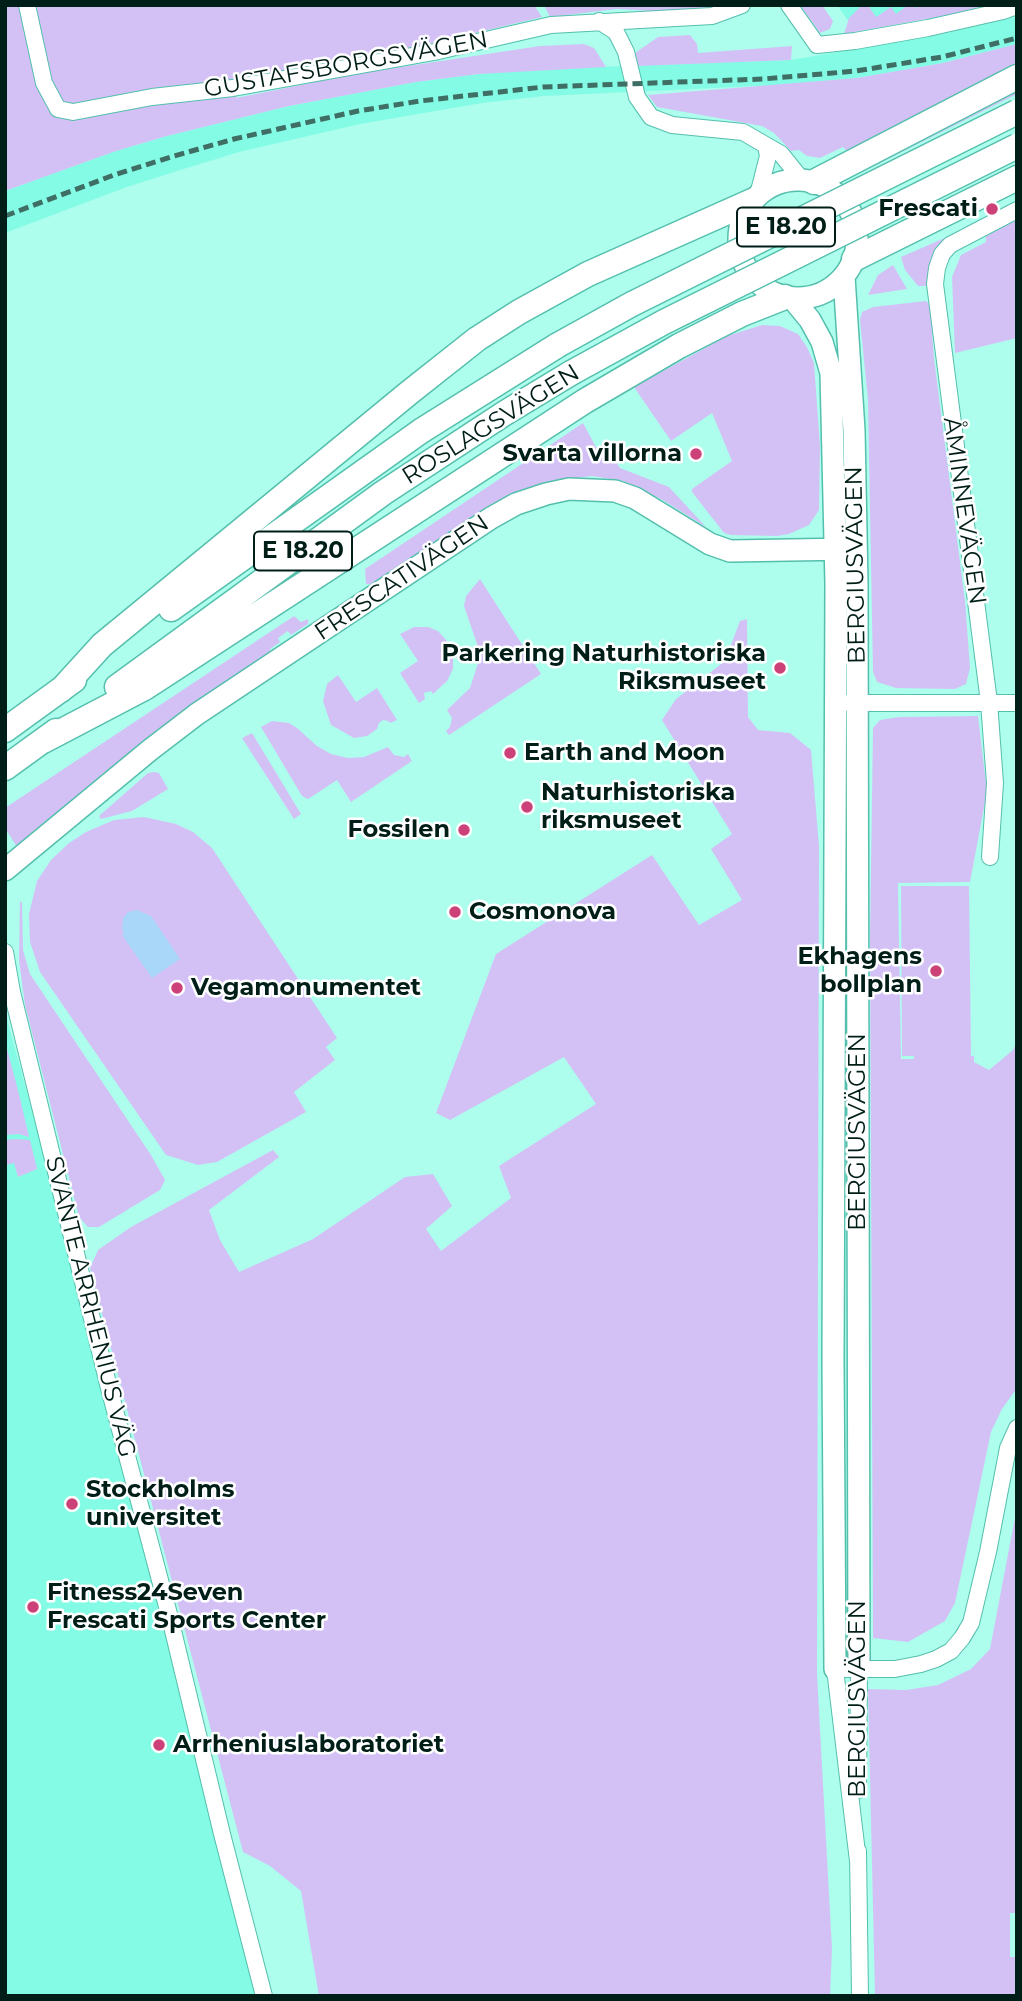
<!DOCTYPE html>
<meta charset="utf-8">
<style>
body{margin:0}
#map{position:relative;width:1022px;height:2001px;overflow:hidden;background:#adfeed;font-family:Montserrat,sans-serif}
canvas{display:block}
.frame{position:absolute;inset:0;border:7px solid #001e18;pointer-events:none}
</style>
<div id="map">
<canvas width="1022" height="2001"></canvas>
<div class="frame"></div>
</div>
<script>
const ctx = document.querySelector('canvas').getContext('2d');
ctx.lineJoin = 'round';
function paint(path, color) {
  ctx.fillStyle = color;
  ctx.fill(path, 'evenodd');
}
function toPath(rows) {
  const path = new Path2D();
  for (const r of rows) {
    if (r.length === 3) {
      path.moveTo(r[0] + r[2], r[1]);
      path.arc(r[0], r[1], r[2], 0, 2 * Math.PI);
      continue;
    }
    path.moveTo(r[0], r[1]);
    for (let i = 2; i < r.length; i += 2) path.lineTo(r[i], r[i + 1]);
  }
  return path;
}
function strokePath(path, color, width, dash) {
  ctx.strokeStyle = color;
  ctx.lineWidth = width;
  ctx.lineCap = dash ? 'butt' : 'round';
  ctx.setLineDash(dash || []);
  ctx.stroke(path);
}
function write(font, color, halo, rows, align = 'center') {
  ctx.font = font + ' Montserrat,sans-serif';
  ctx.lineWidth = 5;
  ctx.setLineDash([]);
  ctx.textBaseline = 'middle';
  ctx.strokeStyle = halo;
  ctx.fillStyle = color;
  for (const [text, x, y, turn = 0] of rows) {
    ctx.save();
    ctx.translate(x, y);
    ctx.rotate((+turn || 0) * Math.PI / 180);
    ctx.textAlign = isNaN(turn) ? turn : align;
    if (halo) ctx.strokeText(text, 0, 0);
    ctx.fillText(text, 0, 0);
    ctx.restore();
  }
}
paint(toPath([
 [837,5,975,5,856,32],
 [1017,17,1017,44,943,63,857,78,779,85,544,96,482,103,360,124,239,152,177,171,127,187,5,233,5,191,116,151,167,136,289,106,416,82,479,74,542,69,791,60,938,35],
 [5,1012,273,1996,5,1996]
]), '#84fbe5');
paint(toPath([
 [5,5,534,5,542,17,400,51,249,79,236,98,355,74,540,46,584,44,594,48,606,67,479,74,416,82,289,106,167,136,116,151,5,191],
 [544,5,729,5,691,13,617,9,550,17],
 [800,5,822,5,833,21,830,29,820,33],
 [862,5,868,5,876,17,891,7,896,14,908,5,913,5,916,8,920,5,1003,5,844,34,849,18],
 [690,35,697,44,698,53,792,46,791,60,637,66,635,53,658,37],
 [1017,44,1017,67,849,153,843,147,820,158,807,156,799,150,791,151,774,133,762,126,657,107,648,95,857,78,943,63],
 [1017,87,1017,94,858,174,857,169],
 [1017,220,1017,338,955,353,952,277,961,255,986,242,986,236],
 [947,237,933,255,928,286,918,286,905,270,901,257],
 [893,265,907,289,868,295,878,275],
 [926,301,930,305,934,358,965,601,970,668,966,684,955,689,896,688,877,682,873,672,868,400,860,320,862,312,873,307],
 [762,325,780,326,798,334,807,347,814,363,820,446,819,510,809,525,789,534,777,536,731,535,724,533,692,492,692,489,732,461,712,413,671,441,634,387,727,336],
 [583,423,597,449,615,460,620,468,669,487,706,527,661,499,623,481,592,476,545,482,490,509,373,584,366,584,365,569],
 [480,579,541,674,449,735,446,731,450,727,452,718,447,710,470,688,478,663,477,644,464,606,466,596],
 [294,616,301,622,308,619,308,624,291,635,288,631,278,638,280,642,270,649,272,654,17,847,5,828,5,808],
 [747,619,748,717,758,730,790,733,811,750,819,846,817,1674,832,1949,830,1996,319,1996,301,1891,270,1866,243,1852,90,1268,98,1250,131,1227,273,1150,279,1157,209,1210,220,1240,239,1272,313,1239,405,1177,433,1174,452,1206,426,1229,441,1251,511,1198,499,1166,596,1104,564,1057,450,1120,436,1113,496,954,652,855,699,925,742,900,711,849,732,834,662,720,676,699,725,661,740,621],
 [414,627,428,627,438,631,447,641,453,655,453,669,447,681,433,694,431,691,424,693,425,699,419,703,400,673,418,661,400,634],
 [338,675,356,702,377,688,397,720,390,723,388,721,383,720,379,723,377,729,367,736,354,738,331,725,323,701,327,684],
 [978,716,987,792,970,882,898,883,901,1059,914,1059,914,1056,902,1056,901,886,969,886,971,1056,974,1056,974,1062,989,1070,1013,1050,1017,1042,1017,1388,1002,1409,991,1432,955,1603,945,1621,908,1642,873,1638,870,938,873,728,880,720,899,717],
 [272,721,289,723,297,728,317,746,331,754,348,758,364,757,388,747,394,755,404,757,408,754,412,761,351,802,337,780,308,799,302,796,261,727],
 [252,733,301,814,294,819,242,738],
 [154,772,159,773,168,789,132,811,101,819,99,816,148,773],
 [144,817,176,824,193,832,212,848,337,1038,326,1047,335,1060,294,1092,306,1112,217,1162,198,1165,166,1155,40,972,30,942,29,914,37,881,51,860,69,843,86,832,114,820],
 [20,901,22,903,23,950,30,974,151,1155,165,1180,160,1190,99,1227,88,1227,79,1217,25,1005,19,960],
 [5,1041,19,1094,29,1137,19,1134,5,1135],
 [16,1139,30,1140,37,1169,18,1177,14,1163,5,1165,5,1140],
 [1017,1507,1017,1913,1010,1913,1010,1957,1017,1957,1017,1996,875,1996,868,1689,906,1690,938,1685,971,1669,990,1649]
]), '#d3c1f6');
paint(toPath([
 [137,910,151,916,180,959,152,978,122,935,124,933,122,929,123,918,128,912]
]), '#a9d7f9');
const street = toPath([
 [27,5,44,83,58,109,73,112,152,97,233,88,434,52,551,25,712,16,742,5],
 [789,5,817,45,855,41,928,28,1003,11,1017,6],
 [599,21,616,32,626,52,637,97,651,117,672,125,743,132,781,154,802,180],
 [758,195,768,156,766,146],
 [848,703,1017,703],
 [990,857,995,783,989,702,935,284,937,268,942,254,950,245,1017,210],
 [5,952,12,992,109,1388,169,1614,222,1834,264,1996],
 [858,1790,859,1669],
 [858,1851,860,1996],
 [858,1861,835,1669,895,1669,921,1664,936,1659,951,1651,962,1638,971,1623,988,1552,1008,1448,1017,1428]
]);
const secondary = toPath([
 [798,239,59],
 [844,277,854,430,857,584,859,1669],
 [792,298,810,320,822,342,831,373,836,584,833,1360,835,1669],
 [5,870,150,750,197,714,491,518,516,504,546,494,569,489,615,491,635,498,710,544,730,551,850,549]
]);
const primary = toPath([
 [814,182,1017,77],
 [854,259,1017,178],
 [171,609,421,431,558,345],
 [117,687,383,493,505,413,571,373],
 [61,690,102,645,410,392,477,339,519,312,588,274,752,201],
 [5,730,74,680],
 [43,741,146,687,585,401,679,346,742,314,785,297],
 [5,768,56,731]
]);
strokePath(street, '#54bfac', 18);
strokePath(secondary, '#54bfac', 24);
strokePath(primary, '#54bfac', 27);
strokePath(street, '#fff', 16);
strokePath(secondary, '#fff', 21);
strokePath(primary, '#fff', 24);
strokePath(toPath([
 [5,216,114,175,174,156,234,139,358,111,420,101,543,87,763,79,856,71,942,57,1017,38]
]), '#3e6e64', 5, [10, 5]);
const primaryBridge = toPath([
 [558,345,632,304,1017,112],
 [571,373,664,322,1017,146]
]);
strokePath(primaryBridge, '#54bfac', 27, []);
strokePath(primaryBridge, '#fff', 24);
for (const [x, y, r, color] of [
 [992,209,7,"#cb4178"],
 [696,454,7,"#cb4178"],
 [780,668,7,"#cb4178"],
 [510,753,7,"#cb4178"],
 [527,807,7,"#cb4178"],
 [464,830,7,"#cb4178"],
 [455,912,7,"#cb4178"],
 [936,971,7,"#cb4178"],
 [177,988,7,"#cb4178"],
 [72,1504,7,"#cb4178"],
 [33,1607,7,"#cb4178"],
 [159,1745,7,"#cb4178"]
]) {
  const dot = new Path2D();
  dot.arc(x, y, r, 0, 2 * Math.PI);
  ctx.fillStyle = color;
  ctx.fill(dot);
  strokePath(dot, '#fff', 2.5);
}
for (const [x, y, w] of [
 [786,227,98],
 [303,551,98]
]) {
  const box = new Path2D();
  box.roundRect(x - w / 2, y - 19.5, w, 39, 5);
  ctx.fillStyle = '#fff';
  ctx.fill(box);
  strokePath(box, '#001e18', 2);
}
write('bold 23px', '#001e18', null, [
 ["E 18.20",786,227],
 ["E 18.20",303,551]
]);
write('24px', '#001e18', '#fff', [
 ["GUSTAFSBORGSVÄGEN",346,65,-10],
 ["ROSLAGSVÄGEN",491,425,-32],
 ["ÅMINNEVÄGEN",964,511,82],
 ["BERGIUSVÄGEN",856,565,-91],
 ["FRESCATIVÄGEN",402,578,-34],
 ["BERGIUSVÄGEN",858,1132,-90],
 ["SVANTE ARRHENIUS VÄG",90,1307,76],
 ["BERGIUSVÄGEN",858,1699,-90]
]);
write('bold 24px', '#001e18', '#fff', [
 ["Frescati",978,209,"right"],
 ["Svarta villorna",682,454,"right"],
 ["Parkering Naturhistoriska",766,654,"right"],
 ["Riksmuseet",766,682,"right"],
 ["Earth and Moon",524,753],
 ["Naturhistoriska",541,793],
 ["riksmuseet",541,821],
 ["Fossilen",450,830,"right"],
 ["Cosmonova",469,912],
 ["Ekhagens",922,957,"right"],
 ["bollplan",922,985,"right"],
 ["Vegamonumentet",191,988],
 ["Stockholms",86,1490],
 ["universitet",86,1518],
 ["Fitness24Seven",47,1593],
 ["Frescati Sports Center",47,1621],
 ["Arrheniuslaboratoriet",173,1745]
], 'left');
</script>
